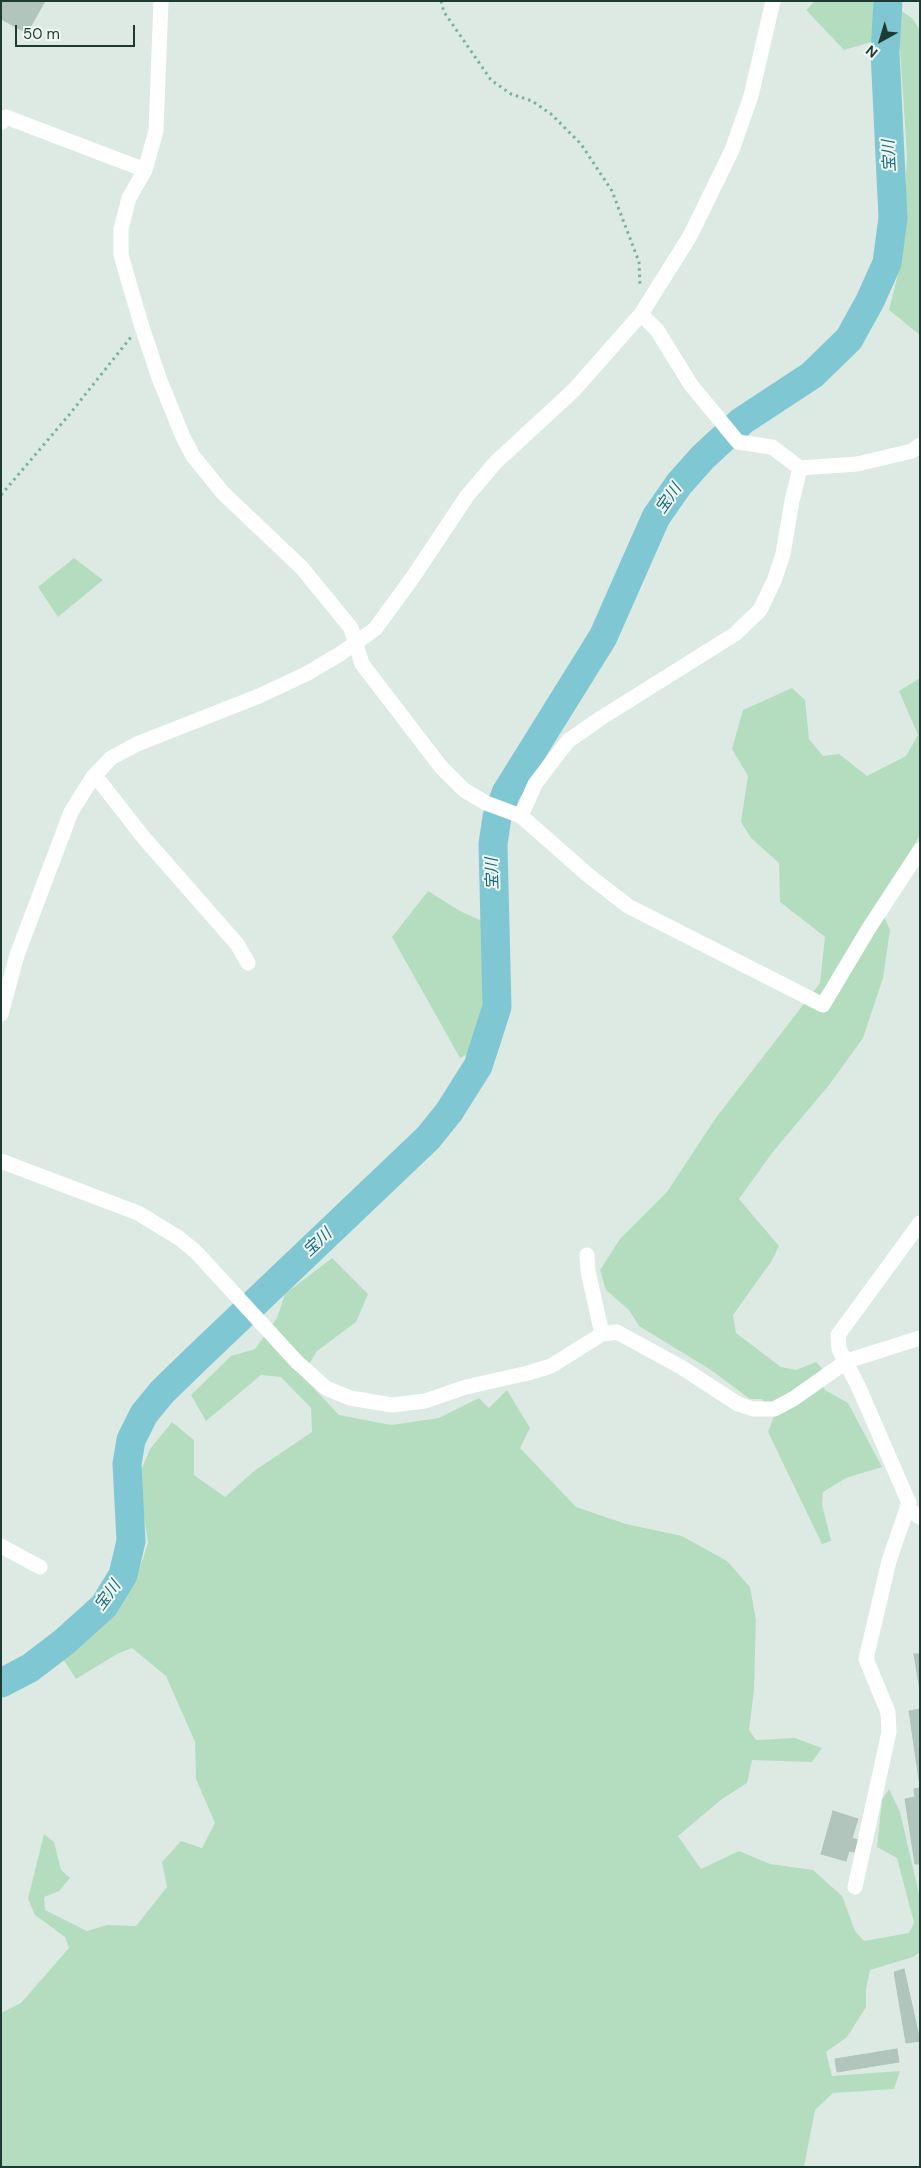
<!DOCTYPE html>
<meta charset="utf-8">
<style>
body{margin:0}
#map{position:relative;width:921px;height:2168px;overflow:hidden;background:#ddeae4;font-family:"DM Sans",sans-serif}
canvas{display:block}
.frame{position:absolute;inset:0;border:2px solid #1e3b33;pointer-events:none}
.north{position:absolute;left:856px;top:15px;width:50px;height:50px;-webkit-text-stroke:4px #eef7f2;paint-order:stroke;rotate:219deg;font-size:14px;font-weight:700;line-height:20px;text-align:center;color:#1e3b33}
.north::after{content:'';display:block;margin:auto;width:18px;height:22px;background:#1e3b33;clip-path:polygon(50% 0,100% 100%,50% 72%,0 100%)}
.scale{position:absolute;left:15px;top:25px;width:120px;height:22px;box-sizing:border-box;border:2px solid #1e3b33;border-top:0;padding-left:6px;font-size:15px;line-height:18px;white-space:nowrap;color:#1e3b33;-webkit-text-stroke:4px #eef7f2;paint-order:stroke}
</style>
<div id="map">
<canvas width="921" height="2168"></canvas>
<div class="frame"></div>
<div class="north">N</div>
<div class="scale">50 m</div>
</div>
<script>
const ctx = document.querySelector('canvas').getContext('2d');
ctx.lineJoin = 'round';
function paint(path, color) {
  ctx.fillStyle = color;
  ctx.fill(path, 'evenodd');
}
function toPath(rows) {
  const path = new Path2D();
  for (const r of rows) {
    path.moveTo(r[0], r[1]);
    for (let i = 2; i < r.length; i += 2) path.lineTo(r[i], r[i + 1]);
  }
  return path;
}
function strokePath(path, color, width, dash) {
  ctx.strokeStyle = color;
  ctx.lineWidth = width;
  ctx.lineCap = dash ? 'butt' : 'round';
  ctx.setLineDash(dash || []);
  ctx.stroke(path);
}
function write(font, color, halo, rows, align = 'center') {
  ctx.font = font + ' "DM Sans","Noto Sans JP",sans-serif';
  ctx.lineWidth = 4;
  ctx.setLineDash([]);
  ctx.textBaseline = 'middle';
  ctx.strokeStyle = halo;
  ctx.fillStyle = color;
  for (const [text, x, y, turn = 0] of rows) {
    ctx.save();
    ctx.translate(x, y);
    ctx.rotate((+turn || 0) * Math.PI / 180);
    ctx.textAlign = isNaN(turn) ? turn : align;
    if (halo) ctx.strokeText(text, 0, 0);
    ctx.fillText(text, 0, 0);
    ctx.restore();
  }
}
paint(toPath([
 [815,1,886,1,912,18,920,30,920,335,889,310,901,262,907,156,899,34,844,50,806,10],
 [74,558,103,580,58,617,38,587],
 [920,678,920,835,879,905,890,930,883,978,863,1038,829,1085,772,1153,739,1199,779,1246,771,1262,733,1315,736,1333,781,1367,796,1370,816,1362,822,1368,818,1375,825,1390,848,1403,882,1467,846,1478,823,1492,822,1504,831,1541,822,1544,768,1432,774,1416,762,1399,750,1399,711,1370,639,1326,629,1310,606,1290,600,1270,620,1239,667,1192,715,1119,820,983,825,937,780,902,779,863,751,838,741,822,748,776,732,749,743,710,792,688,805,700,809,739,823,756,839,754,867,776,906,756,918,735,899,691],
 [428,891,460,911,484,922,486,994,484,1011,479,1031,470,1053,460,1058,392,937],
 [332,1258,368,1294,356,1322,317,1351,302,1376,339,1415,391,1425,439,1418,479,1398,489,1408,507,1390,530,1428,520,1448,576,1507,626,1524,682,1536,727,1561,750,1587,756,1620,754,1690,749,1730,756,1740,795,1738,822,1748,812,1762,752,1760,747,1783,722,1799,678,1836,701,1869,739,1851,770,1864,813,1870,842,1896,855,1931,864,1941,909,1933,914,1923,897,1858,877,1847,882,1800,889,1789,900,1812,920,1898,920,1952,913,1957,870,1970,866,1989,866,2007,847,2037,826,2052,832,2076,900,2071,894,2089,833,2093,815,2110,804,2167,1,2167,1,2013,21,2003,69,1948,65,1937,35,1915,28,1899,44,1834,54,1842,61,1870,70,1878,59,1891,44,1897,45,1910,87,1931,107,1925,136,1926,167,1887,162,1862,181,1841,202,1848,215,1823,196,1779,195,1742,166,1676,132,1648,117,1654,76,1679,63,1659,107,1622,135,1582,148,1543,138,1478,150,1449,172,1422,194,1440,194,1475,225,1497,254,1471,312,1432,311,1408,281,1377,261,1375,206,1421,191,1395,231,1356,255,1349,277,1318,285,1294]
]), '#b4ddbf');
strokePath(toPath([
 [1,1683,30,1668,64,1642,104,1606,123,1575,131,1541,127,1464,131,1440,144,1414,162,1392,197,1358,428,1138,449,1112,478,1066,497,1007,493,844,497,817,506,793,603,637,656,517,679,484,703,457,742,421,812,375,849,339,870,301,887,263,893,218,885,52,888,1]
]), '#80c7d4', 29);
const building = toPath([
 [1,1,45,1,27,33,1,19,1,1],
 [914,1654,920,1654,920,1690,914,1654],
 [920,1709,920,1786,909,1711,920,1709],
 [920,1788,920,1864,915,1864,905,1799,915,1797,914,1789,920,1788],
 [833,1811,858,1819,852,1838,858,1840,854,1852,849,1851,846,1861,821,1854,833,1811],
 [904,1969,920,2041,906,2043,894,1972,904,1969],
 [897,2049,899,2062,837,2072,835,2059,897,2049]
]);
paint(building, '#b2c5bd');
strokePath(building, '#afc4bb', 1);
strokePath(toPath([
 [441,1,444,12,491,80,511,94,532,101,551,114,581,144,612,191,639,262,640,286],
 [1,495,69,415,131,337]
]), '#7bb09f', 3, [2.5, 4]);
strokePath(toPath([
 [161,1,156,131,145,170,129,198,121,229,121,255,141,324,159,378,183,437,193,456,223,493,302,568,351,628,362,664,441,767,464,790,486,803,521,816,588,875,628,906,823,1005,869,928,920,850],
 [1,123,6,117,145,170],
 [641,314,657,330,691,385,738,442,772,447,800,468,857,464,912,451,920,445],
 [93,777,101,783,144,838,237,944,248,963],
 [521,816,535,784,568,741,601,718,735,634,760,610,774,581,783,554,792,501,800,468],
 [1,1014,17,955,71,812,93,777,111,758,137,744,259,696,306,674,340,654,375,629,413,577,467,496,496,462,574,390,641,314,690,236,732,150,751,96,773,1],
 [1,1161,138,1213,179,1238,196,1252,297,1362,326,1388,350,1398,392,1405,425,1401,466,1387,528,1373,551,1366,602,1334,617,1332,681,1367,738,1404,753,1409,774,1409,793,1399,847,1361,920,1338],
 [587,1255,588,1271,602,1334],
 [907,1508,920,1517],
 [1,1546,40,1567],
 [855,1887,889,1732,888,1712,866,1659,889,1561,909,1503,859,1388,839,1349,838,1335,920,1223]
]), '#fff', 15);
write('italic 16px', '#15697a', '#eef7f2', [
 ["宝川",890,156,-93],
 ["宝川",669,499,-55],
 ["宝川",493,874,-92],
 ["宝川",318,1243,-43],
 ["宝川",108,1596,-54]
]);
</script>
